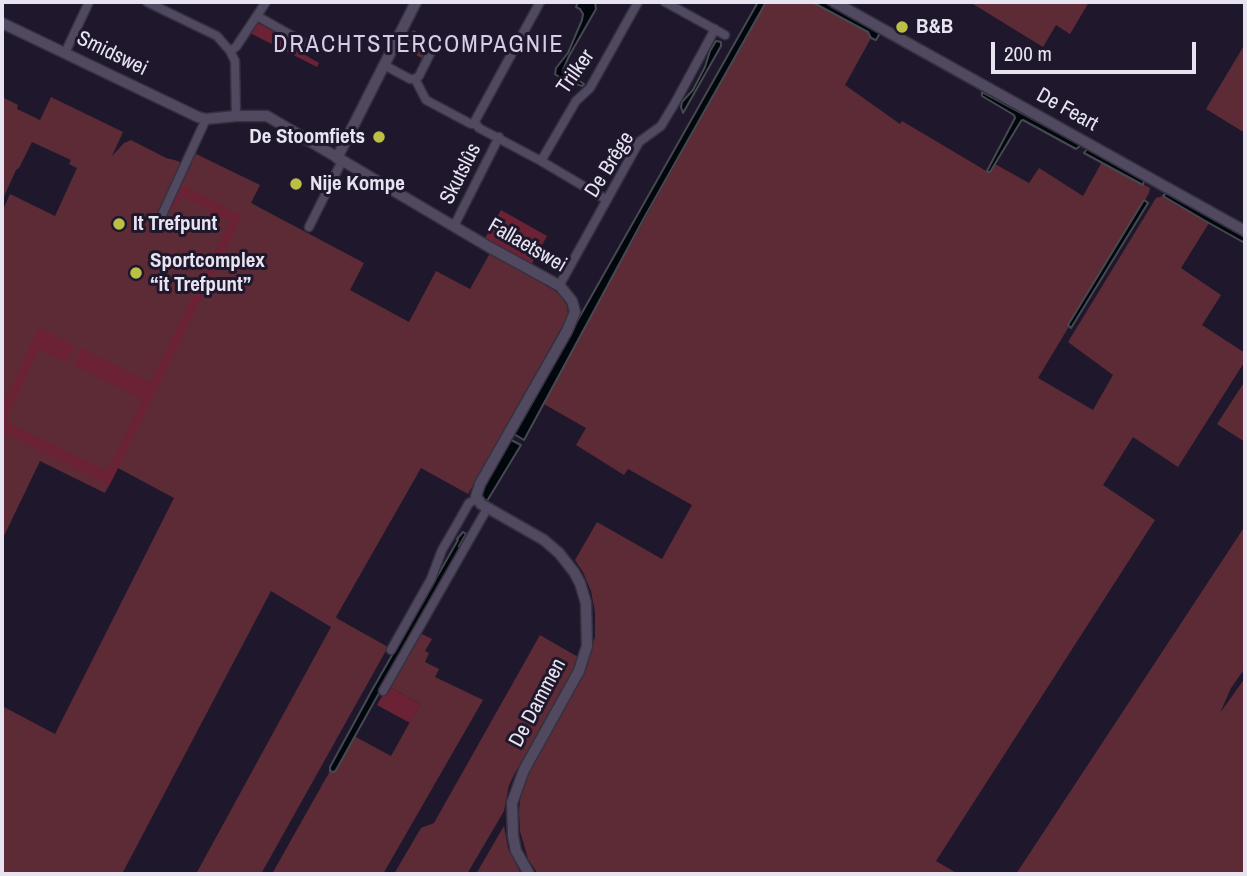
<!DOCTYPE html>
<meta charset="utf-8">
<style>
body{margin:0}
#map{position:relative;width:1247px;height:876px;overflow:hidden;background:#1f182c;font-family:"Archivo Narrow",sans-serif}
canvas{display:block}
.frame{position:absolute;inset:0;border:4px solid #e7e3f1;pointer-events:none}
.scale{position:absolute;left:991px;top:42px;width:205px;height:32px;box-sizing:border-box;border:4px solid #e7e3f1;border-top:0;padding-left:9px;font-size:21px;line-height:24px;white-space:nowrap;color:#e7e3f1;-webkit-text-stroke:5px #1f182c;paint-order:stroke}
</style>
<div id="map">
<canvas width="1247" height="876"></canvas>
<div class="frame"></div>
<div class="scale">200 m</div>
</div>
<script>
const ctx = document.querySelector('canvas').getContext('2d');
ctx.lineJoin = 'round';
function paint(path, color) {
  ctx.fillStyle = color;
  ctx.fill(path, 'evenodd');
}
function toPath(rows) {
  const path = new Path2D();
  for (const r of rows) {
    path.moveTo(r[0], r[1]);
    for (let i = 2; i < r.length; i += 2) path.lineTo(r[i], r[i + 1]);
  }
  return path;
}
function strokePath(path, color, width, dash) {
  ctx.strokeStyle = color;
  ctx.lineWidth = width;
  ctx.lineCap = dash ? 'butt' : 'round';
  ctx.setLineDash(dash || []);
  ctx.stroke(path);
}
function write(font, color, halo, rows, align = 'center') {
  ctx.font = font + ' "Archivo Narrow",sans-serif';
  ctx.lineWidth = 6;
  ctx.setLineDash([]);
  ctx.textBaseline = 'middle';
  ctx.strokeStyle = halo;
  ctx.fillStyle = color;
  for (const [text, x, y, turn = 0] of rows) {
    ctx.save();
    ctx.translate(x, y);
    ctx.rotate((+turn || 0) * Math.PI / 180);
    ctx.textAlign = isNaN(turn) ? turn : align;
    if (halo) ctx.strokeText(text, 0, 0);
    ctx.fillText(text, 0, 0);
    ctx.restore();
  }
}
paint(toPath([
 [766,2,812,2,868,32,871,38,845,85,900,124,902,121,988,172,990,172,995,164,1029,183,1039,168,1083,196,1102,162,1150,188,1149,193,1038,378,1093,410,1113,375,1068,342,1156,198,1163,196,1209,223,1181,268,1221,295,1202,325,1245,353,1245,361,1178,467,1133,437,1103,485,1155,520,936,861,958,874,538,874,528,859,520,831,519,811,521,791,529,770,586,667,595,637,595,612,591,591,583,572,575,560,597,522,662,559,692,505,628,469,624,475,576,445,586,428,542,403],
 [974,2,1089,2,1070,34,1056,25,1043,47,973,4],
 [413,30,434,40,424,59,404,49],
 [1245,44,1245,133,1206,109],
 [2,97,18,105,17,109,40,120,51,97,123,132,112,156,124,143,131,140,166,158,178,161,182,164,194,153,260,185,251,203,364,263,350,290,409,322,436,271,470,289,490,253,552,289,560,294,567,306,568,313,567,318,468,494,421,468,336,617,338,619,388,647,261,874,196,874,331,627,271,591,122,874,2,874,2,706,55,734,174,498,118,468,105,493,40,461,2,540,2,212,10,194,55,216,77,168,69,164,71,160,32,142,19,168,16,170,2,201],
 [1245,381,1245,442,1217,424],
 [1245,526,1245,668,1231,688,1220,713,1245,678,1245,874,1016,874],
 [418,632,432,639,425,651,429,653,425,662,439,669,435,677,483,700,383,874,272,874,330,771,334,771,336,770,354,736,391,756,420,704,388,686],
 [540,635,578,657,571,674,514,775,509,785,504,811,467,874,394,874,421,828,434,823],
 [504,826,508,848,521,874,476,874]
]), '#5d2b36');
paint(toPath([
 [258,23,286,38,284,43,319,63,317,67,250,33],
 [180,184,242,216,109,486,2,432,2,406,39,327,75,346,67,363,39,350,5,421,107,471,142,400,74,365,81,348,150,382,230,221,181,196,174,210,168,207],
 [501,210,547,236,530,267,484,240],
 [388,686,420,704,410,723,377,705]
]), '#6c2235');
const water = toPath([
 [578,2,595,2,596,9,569,56,563,70,584,84,582,86,562,79,555,74,556,68,568,53,582,20,583,14,580,9,576,7,578,2],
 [758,2,766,2,644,218,524,440,514,434,515,431,758,2],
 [812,2,824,2,880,33,876,40,871,38,868,32,812,2],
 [716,41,721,42,721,46,683,113,681,107,682,102,693,90,705,67,710,51,716,41],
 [982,92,1079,144,1080,146,1076,149,1023,120,1021,121,990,172,988,172,987,171,1015,118,1014,115,982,96,982,92],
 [1088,148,1144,180,1143,185,1084,153,1088,148],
 [1166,193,1245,236,1245,239,1243,242,1209,223,1163,196,1166,193],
 [1144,200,1148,203,1071,328,1068,325,1144,200],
 [511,440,521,445,487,501,482,497,480,493,511,440],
 [463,532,466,534,459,546,460,548,336,770,334,772,330,771,330,767,371,692,458,540,457,539,463,532]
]);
paint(water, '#01070c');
strokePath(water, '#464951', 2);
const minor = toPath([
 [147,2,217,36,230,51,235,61,236,116],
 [665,2,725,35],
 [257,16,303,42],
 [230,51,236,47,266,2],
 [65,53,89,2],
 [384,65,410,79,415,79,419,76,430,54],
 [415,79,426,100,471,124,476,124,479,128,541,161,607,200],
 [476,124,475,121,540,2],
 [541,161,576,101,590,88,638,2],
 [454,226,499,137],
 [309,227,342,161],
 [156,228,206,119],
 [559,286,639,142,661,126,676,101,715,29],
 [391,650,431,579,442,550,456,526,469,503,477,499],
 [383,691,488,507]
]);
const tertiary = toPath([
 [834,2,1245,231],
 [2,23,198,117,206,119,236,116,267,116,489,247,560,286,572,301,575,312,567,331,480,484,476,496,481,504,544,540,559,553,574,572,580,583,586,603,587,646,579,671,524,770,512,803,513,836,516,851,529,874],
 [337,158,416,2]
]);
strokePath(minor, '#353140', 11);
strokePath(tertiary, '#353140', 13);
strokePath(minor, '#504960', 8);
strokePath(tertiary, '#504960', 10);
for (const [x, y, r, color] of [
 [902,27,7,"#bbc045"],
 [379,137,7,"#bbc045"],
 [296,184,7,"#bbc045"],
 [119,224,7,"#bbc045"],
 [136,273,7,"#bbc045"]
]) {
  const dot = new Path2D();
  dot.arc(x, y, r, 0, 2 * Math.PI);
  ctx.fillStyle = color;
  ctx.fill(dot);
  strokePath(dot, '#1f182c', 2.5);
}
write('bold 21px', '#e7e3f1', '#1f182c', [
 ["B&B",916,27],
 ["De Stoomfiets",365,137,"right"],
 ["Nije Kompe",310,184],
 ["It Trefpunt",133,224],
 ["Sportcomplex",150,261],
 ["“it Trefpunt”",150,285]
], 'left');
write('21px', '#e7e3f1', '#1f182c', [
 ["Smidswei",112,54,26],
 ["Trilker",576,72,-55],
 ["De Feart",1067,110,29],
 ["De Brêge",610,165,-58],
 ["Skutslûs",461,174,-63],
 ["Fallaetswei",527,246,30],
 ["De Dammen",538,703,-62]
]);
ctx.letterSpacing = '2px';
write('24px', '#d6cde9', '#1f182c', [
 ["DRACHTSTERCOMPAGNIE",419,46]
]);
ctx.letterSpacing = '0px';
</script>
